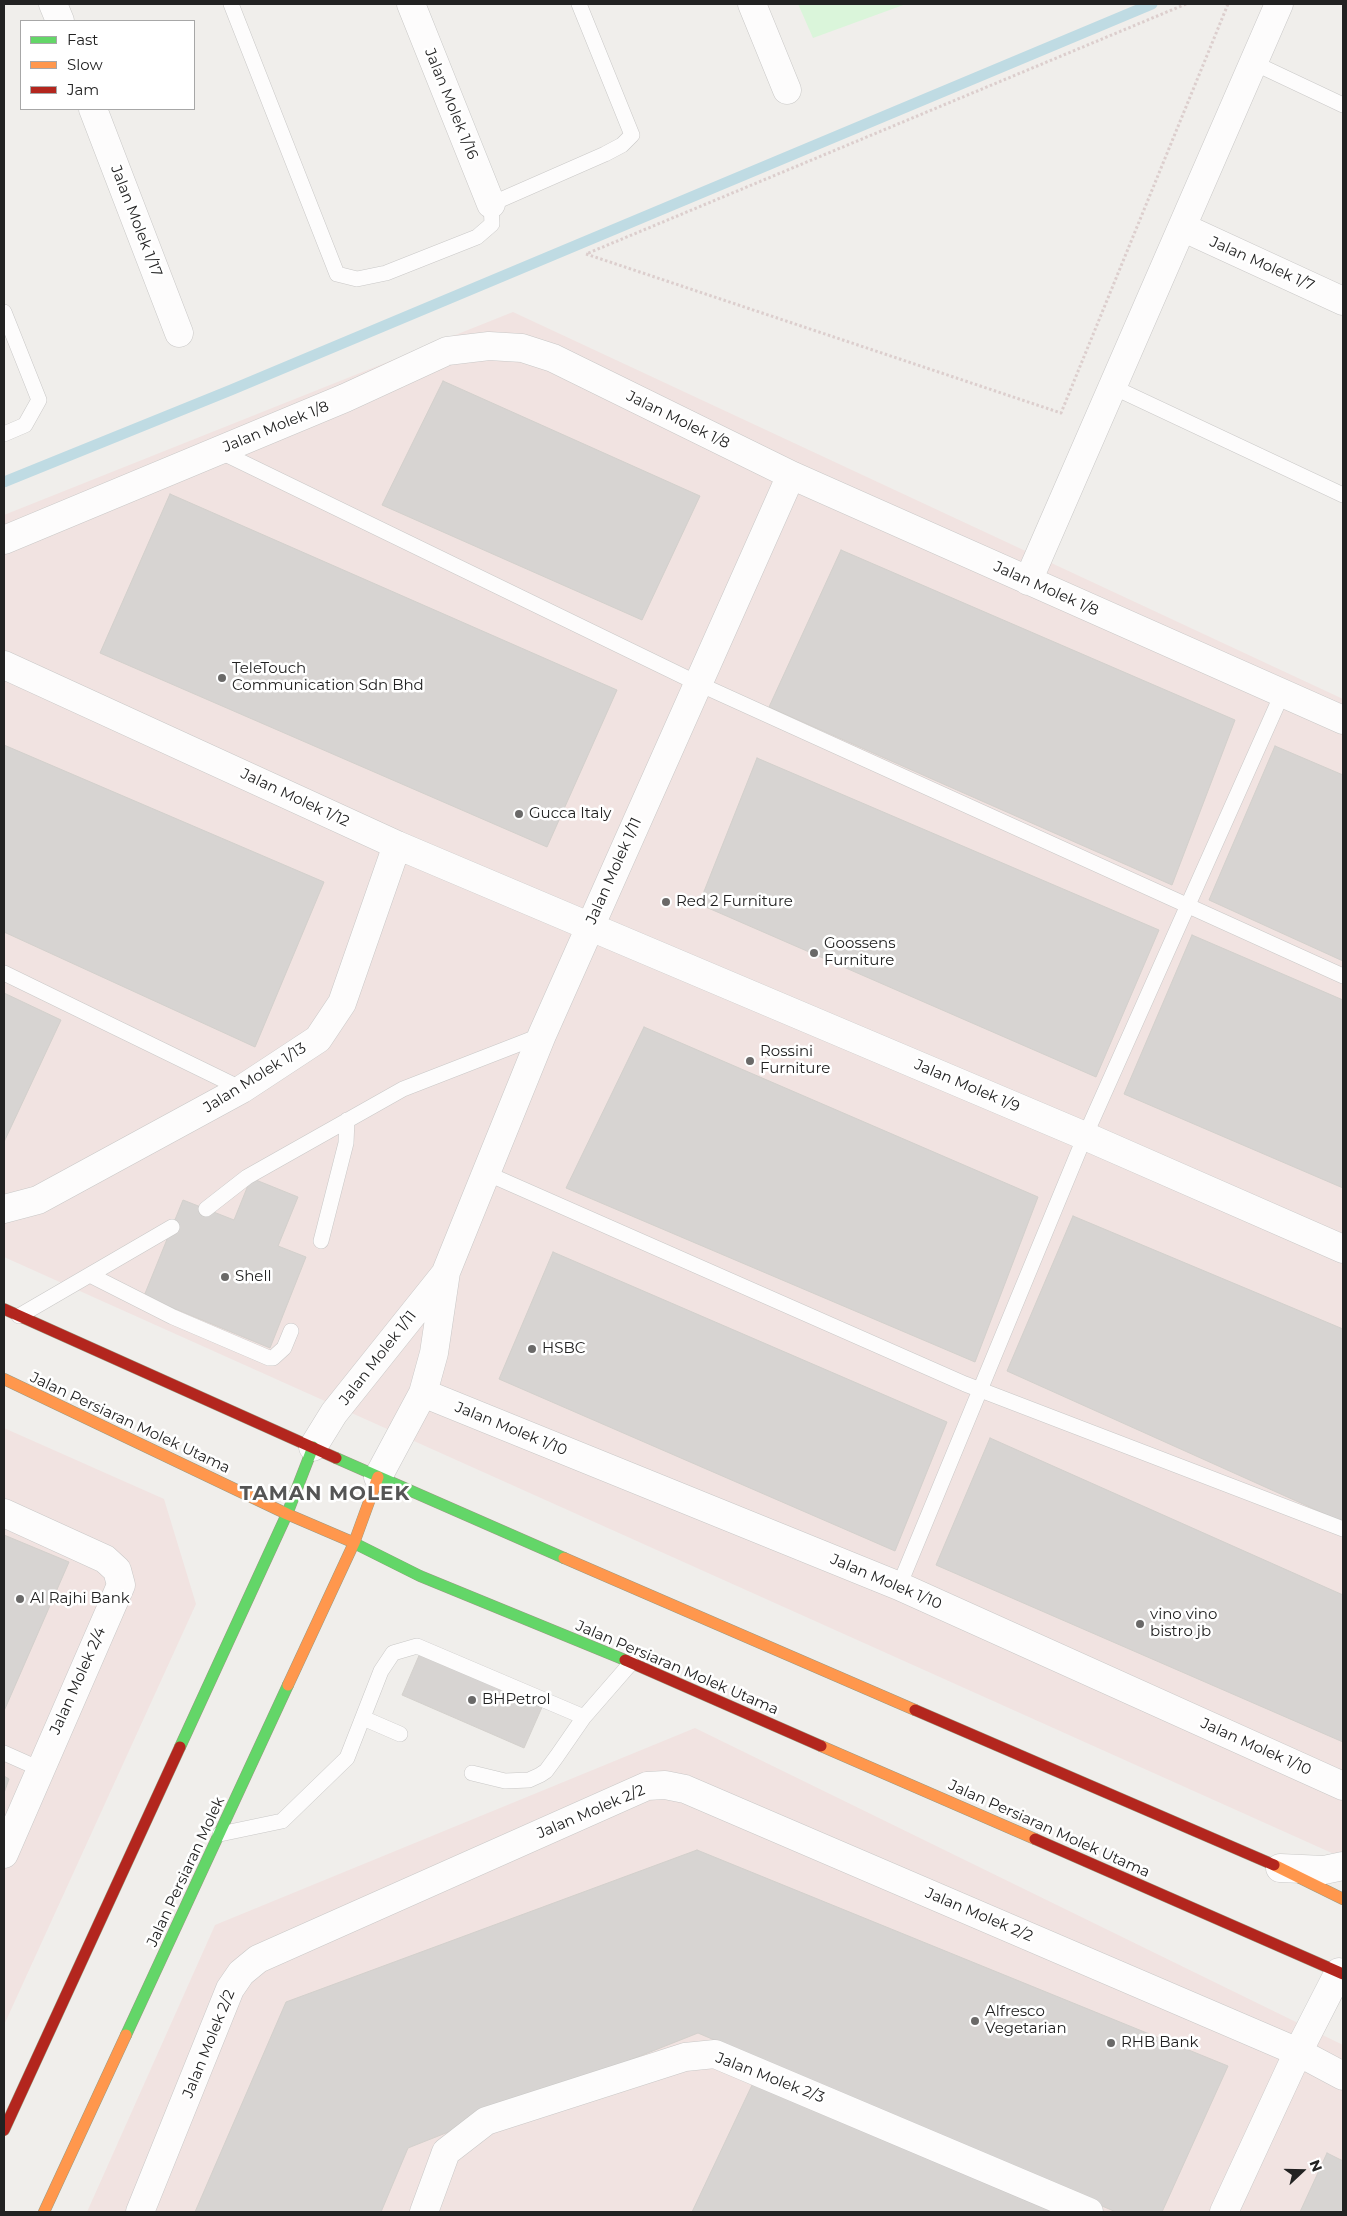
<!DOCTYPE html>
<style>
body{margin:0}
#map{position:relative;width:1347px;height:2216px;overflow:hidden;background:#f0eeeb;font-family:Montserrat,sans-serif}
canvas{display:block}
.frame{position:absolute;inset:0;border:5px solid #222;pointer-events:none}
.legend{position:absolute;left:20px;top:20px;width:175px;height:90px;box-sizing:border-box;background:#fff;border:1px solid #a7a7a7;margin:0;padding:6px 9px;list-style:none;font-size:15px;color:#222}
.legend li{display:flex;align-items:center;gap:10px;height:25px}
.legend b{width:25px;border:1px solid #a7a7a7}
.north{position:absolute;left:1277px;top:2146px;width:50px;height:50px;-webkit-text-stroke:4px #fff;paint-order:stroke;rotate:69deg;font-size:14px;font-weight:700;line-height:20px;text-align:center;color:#222}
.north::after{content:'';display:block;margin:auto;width:18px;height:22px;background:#222;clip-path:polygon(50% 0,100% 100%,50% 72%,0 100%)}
</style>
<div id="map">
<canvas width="1347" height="2216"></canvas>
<div class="frame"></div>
<ul class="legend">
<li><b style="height:6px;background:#63d668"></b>Fast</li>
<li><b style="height:6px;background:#ff974d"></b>Slow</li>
<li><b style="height:6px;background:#b3261e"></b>Jam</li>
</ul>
<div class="north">N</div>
</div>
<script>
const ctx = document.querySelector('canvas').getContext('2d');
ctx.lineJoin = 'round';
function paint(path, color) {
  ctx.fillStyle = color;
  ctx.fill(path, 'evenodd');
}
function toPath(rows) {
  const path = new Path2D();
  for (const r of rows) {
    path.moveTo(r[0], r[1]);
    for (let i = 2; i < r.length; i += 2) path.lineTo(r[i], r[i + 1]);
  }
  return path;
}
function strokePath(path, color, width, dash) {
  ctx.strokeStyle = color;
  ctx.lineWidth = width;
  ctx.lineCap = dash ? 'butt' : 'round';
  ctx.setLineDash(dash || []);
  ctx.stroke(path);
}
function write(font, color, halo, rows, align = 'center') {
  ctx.font = font + ' Montserrat,sans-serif';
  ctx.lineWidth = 5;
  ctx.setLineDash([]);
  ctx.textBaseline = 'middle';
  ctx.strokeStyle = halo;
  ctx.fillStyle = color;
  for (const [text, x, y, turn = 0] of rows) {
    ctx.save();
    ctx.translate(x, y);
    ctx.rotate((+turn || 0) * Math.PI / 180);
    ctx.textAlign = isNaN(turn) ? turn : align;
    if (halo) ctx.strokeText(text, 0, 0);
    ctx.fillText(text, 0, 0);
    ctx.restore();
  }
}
paint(toPath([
 [513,312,1343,699,1343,1858,4,1257,4,515],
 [4,1428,164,1499,196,1604,4,2025],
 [695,1728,1343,2045,1343,2212,87,2212,215,1925]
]), '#f1e3e1');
paint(toPath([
 [798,4,906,4,813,38]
]), '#daf5da');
strokePath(toPath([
 [4,482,231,390,1152,4]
]), '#bfdbe3', 11);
const building = toPath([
 [443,381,700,496,642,620,382,505,443,381],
 [170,494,617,690,547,847,100,653,170,494],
 [841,550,1235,720,1172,885,769,707,841,550],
 [4,745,324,882,255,1047,4,932,4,745],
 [1275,746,1343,775,1343,961,1209,900,1275,746],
 [757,758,1159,930,1096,1077,699,904,757,758],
 [1192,935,1343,1000,1343,1188,1124,1094,1192,935],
 [4,993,61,1020,4,1142,4,993],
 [644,1027,1038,1197,975,1362,566,1188,644,1027],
 [251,1178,298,1197,278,1246,306,1257,270,1348,144,1296,183,1200,234,1220,251,1178],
 [1073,1216,1343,1329,1343,1522,1007,1371,1073,1216],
 [553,1252,947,1422,895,1551,499,1379,553,1252],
 [990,1438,1343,1595,1343,1742,936,1565,990,1438],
 [4,1535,69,1562,4,1711,4,1535],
 [421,1651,543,1705,524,1748,402,1695,421,1651],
 [4,1776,9,1779,4,1793,4,1776],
 [697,1850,1228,2066,1162,2212,1116,2212,698,2033,408,2148,381,2212,195,2212,286,2002,697,1850],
 [753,2083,1053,2212,692,2212,753,2083],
 [1327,2153,1343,2161,1343,2212,1300,2212,1327,2153]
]);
paint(building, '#d7d4d2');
strokePath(building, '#d3d0cc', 1);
const lane = toPath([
 [231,4,337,274,357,279,386,273,477,237,492,224,491,204,605,154,622,145,632,135,579,4],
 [1254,63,1343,105],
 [4,312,39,400,25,425,4,434],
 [1113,387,1343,495],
 [219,451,699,684,1343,976],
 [4,973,242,1089],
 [486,1173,965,1384,1343,1529],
 [206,1209,247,1177,403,1089,542,1035],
 [321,1241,346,1143,347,1120],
 [90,1275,173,1317,269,1358,273,1358,284,1348,291,1331],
 [19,1316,172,1227],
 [899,1586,1085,1136,1282,694],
 [363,1718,400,1734],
 [4,1753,40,1769],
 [472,1773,505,1781,529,1780,540,1775,546,1771,557,1756,584,1717],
 [220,1834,282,1821,347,1758,381,1671,393,1653,417,1646,584,1717,631,1663]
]);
const street = toPath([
 [53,4,60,21],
 [411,4,491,204],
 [752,4,787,90],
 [93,109,179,333],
 [1182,227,1343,301],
 [4,540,345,398,447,351,489,346,522,348,553,358,791,475,1343,720],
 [1028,581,1279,4],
 [4,665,397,845,1085,1136,1343,1249],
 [4,1209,38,1200,242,1089,318,1039,342,1003,397,845],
 [423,1393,899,1586,1343,1786],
 [313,1447,334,1413,445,1274],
 [378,1477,423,1393,434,1353,446,1272,542,1035,791,475],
 [4,1513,105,1559,117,1570,121,1585,4,1854],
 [1280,1868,1324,1870,1343,1866],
 [140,2212,230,1989,241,1973,258,1959,647,1786,665,1785,685,1789,1298,2052,1343,2076],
 [424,2212,446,2152,486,2121,685,2057,715,2054,1089,2212],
 [1224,2212,1298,2052,1339,1972]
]);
const fast = toPath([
 [336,1458,564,1558],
 [350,1541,420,1576,625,1660],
 [180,1747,287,1514,313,1447],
 [126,2035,288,1685]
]);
const slow = toPath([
 [4,1379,287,1514,350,1541],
 [564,1558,915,1710],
 [288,1685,354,1543,378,1477],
 [821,1746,1035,1839],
 [1274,1865,1343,1899],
 [44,2212,126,2035]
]);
const jam = toPath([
 [4,1309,336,1458],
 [625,1660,821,1746],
 [915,1710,1274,1865],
 [1035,1839,1343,1974],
 [4,2130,180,1747]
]);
strokePath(lane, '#c9c8c7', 16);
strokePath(street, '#c9c8c7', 29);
strokePath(fast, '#999a82', 12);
strokePath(slow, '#999a82', 12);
strokePath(jam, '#999a82', 12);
strokePath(toPath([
 [1186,4,586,254,1061,413,1228,4]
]), '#dccecd', 3, [2.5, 2.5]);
strokePath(lane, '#fdfcfc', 15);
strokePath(street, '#fdfcfc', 28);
strokePath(fast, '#63d668', 11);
strokePath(slow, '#ff974d', 11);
strokePath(jam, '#b3261e', 11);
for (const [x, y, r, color] of [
 [222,678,5,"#6a6968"],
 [519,814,5,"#6a6968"],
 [666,902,5,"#6a6968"],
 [814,953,5,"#6a6968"],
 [750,1061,5,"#6a6968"],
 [225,1277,5,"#6a6968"],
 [532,1349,5,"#6a6968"],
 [20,1599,5,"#6a6968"],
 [1140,1624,5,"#6a6968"],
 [472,1700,5,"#6a6968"],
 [975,2021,5,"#6a6968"],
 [1111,2043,5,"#6a6968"]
]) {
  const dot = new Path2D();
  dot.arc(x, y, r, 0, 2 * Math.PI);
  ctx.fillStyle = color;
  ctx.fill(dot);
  strokePath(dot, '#fff', 2);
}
write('15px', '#222', '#fff', [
 ["Jalan Molek 1/16",451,104,68],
 ["Jalan Molek 1/17",136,221,69],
 ["Jalan Molek 1/7",1262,264,24],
 ["Jalan Molek 1/8",678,420,26],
 ["Jalan Molek 1/8",276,427,-22],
 ["Jalan Molek 1/8",1046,589,24],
 ["Jalan Molek 1/12",295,798,25],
 ["Jalan Molek 1/11",614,871,-66],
 ["Jalan Molek 1/13",255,1078,-32],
 ["Jalan Molek 1/9",967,1086,23],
 ["Jalan Molek 1/11",378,1358,-52],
 ["Jalan Persiaran Molek Utama",130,1423,25],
 ["Jalan Molek 1/10",511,1429,22],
 ["Jalan Molek 1/10",886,1582,23],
 ["Jalan Persiaran Molek Utama",677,1668,23],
 ["Jalan Molek 2/4",78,1681,-66],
 ["Jalan Molek 1/10",1256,1747,24],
 ["Jalan Molek 2/2",591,1812,-23],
 ["Jalan Persiaran Molek Utama",1049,1829,24],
 ["Jalan Persiaran Molek",186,1872,-65],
 ["Jalan Molek 2/2",979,1915,23],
 ["Jalan Molek 2/2",209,2044,-68],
 ["Jalan Molek 2/3",770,2078,21]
]);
write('15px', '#222', '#fff', [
 ["TeleTouch",232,669],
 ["Communication Sdn Bhd",232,686],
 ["Gucca Italy",529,814],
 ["Red 2 Furniture",676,902],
 ["Goossens",824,944],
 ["Furniture",824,961],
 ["Rossini",760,1052],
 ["Furniture",760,1069],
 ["Shell",235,1277],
 ["HSBC",542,1349],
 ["Al Rajhi Bank",30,1599],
 ["vino vino",1150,1615],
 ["bistro jb",1150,1632],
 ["BHPetrol",482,1700],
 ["Alfresco",985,2012],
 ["Vegetarian",985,2029],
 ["RHB Bank",1121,2043]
], 'left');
ctx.letterSpacing = '1px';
write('bold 20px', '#555', '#fff', [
 ["TAMAN MOLEK",325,1494]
]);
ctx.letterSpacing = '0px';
</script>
